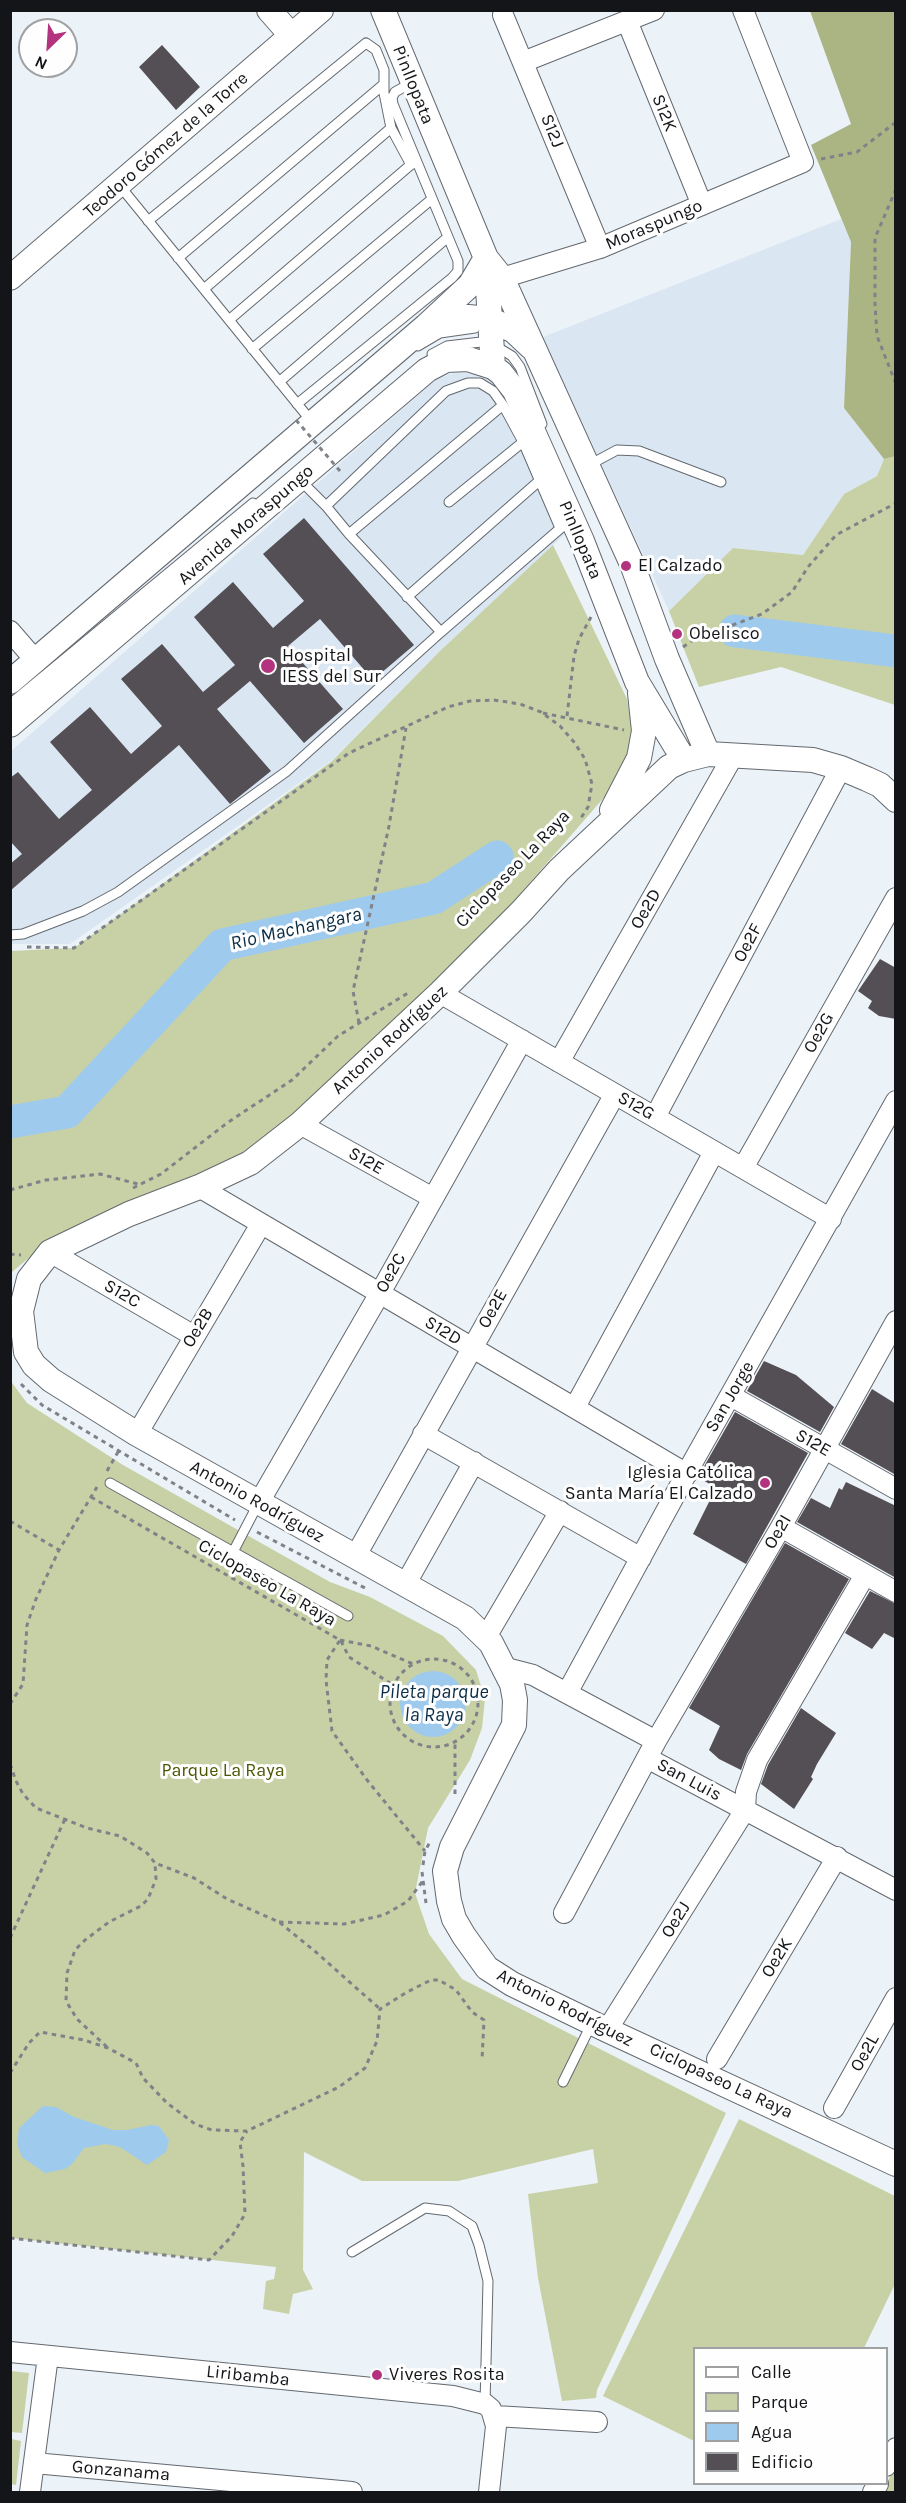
<!DOCTYPE html>
<meta charset="utf-8">
<style>
body{margin:0}
#map{position:relative;width:906px;height:2503px;overflow:hidden;background:#ebf2f8;font-family:Karla,sans-serif}
canvas{display:block}
.frame{position:absolute;inset:0;border:12px solid #131518;pointer-events:none}
.legend{position:absolute;left:693px;top:2347px;width:195px;height:138px;box-sizing:border-box;background:#fefefe;border:2px solid #a0a1a2;margin:0;padding:8px 10px;list-style:none;font-size:18px;color:#131518}
.legend li{display:flex;align-items:center;gap:12px;height:30px}
.legend b{width:30px;border:2px solid #a0a1a2}
.north{position:absolute;left:18px;top:18px;width:60px;height:60px;box-sizing:border-box;background:#fefefe;border:2px solid #a0a1a2;border-radius:50%;rotate:205deg;font-size:16px;font-weight:700;line-height:24px;text-align:center;color:#131518}
.north::after{content:'';display:block;margin:auto;width:21px;height:27px;background:#b3337e;clip-path:polygon(50% 0,100% 100%,50% 72%,0 100%)}
</style>
<div id="map">
<canvas width="906" height="2503"></canvas>
<div class="frame"></div>
<ul class="legend">
<li><b style="height:8px;background:#fff"></b>Calle</li>
<li><b style="height:16px;background:#c8d1a6"></b>Parque</li>
<li><b style="height:16px;background:#9ecaee"></b>Agua</li>
<li><b style="height:16px;background:#544f54"></b>Edificio</li>
</ul>
<div class="north">N</div>
</div>
<script>
const ctx = document.querySelector('canvas').getContext('2d');
ctx.lineJoin = 'round';
function paint(path, color) {
  ctx.fillStyle = color;
  ctx.fill(path, 'evenodd');
}
function toPath(rows) {
  const path = new Path2D();
  for (const r of rows) {
    if (r.length === 3) {
      path.moveTo(r[0] + r[2], r[1]);
      path.arc(r[0], r[1], r[2], 0, 2 * Math.PI);
      continue;
    }
    path.moveTo(r[0], r[1]);
    for (let i = 2; i < r.length; i += 2) path.lineTo(r[i], r[i + 1]);
  }
  return path;
}
function strokePath(path, color, width, dash) {
  ctx.strokeStyle = color;
  ctx.lineWidth = width;
  ctx.lineCap = dash ? 'butt' : 'round';
  ctx.setLineDash(dash || []);
  ctx.stroke(path);
}
function write(font, color, halo, rows, align = 'center') {
  ctx.font = font + ' Karla,sans-serif';
  ctx.lineWidth = 6;
  ctx.setLineDash([]);
  ctx.textBaseline = 'middle';
  ctx.strokeStyle = halo;
  ctx.fillStyle = color;
  for (const [text, x, y, turn = 0] of rows) {
    ctx.save();
    ctx.translate(x, y);
    ctx.rotate((+turn || 0) * Math.PI / 180);
    ctx.textAlign = isNaN(turn) ? turn : align;
    if (halo) ctx.strokeText(text, 0, 0);
    ctx.fillText(text, 0, 0);
    ctx.restore();
  }
}
paint(toPath([
 [841,219,851,242,844,408,884,459,877,476,844,494,803,555,733,548,669,611,543,337],
 [459,372,481,375,499,385,567,532,440,651,332,760,70,944,11,944,10,752,439,377]
]), '#dae7f3');
paint(toPath([
 [895,456,895,705,781,667,699,687,669,611,733,548,803,555,844,494,877,476,884,459],
 [553,545,627,699,635,744,614,786,438,988,298,1122,192,1183,51,1239,11,1273,10,951,74,948,332,761,440,651],
 [10,1380,27,1403,123,1465,330,1582,370,1597,443,1636,476,1670,485,1699,482,1728,470,1760,428,1828,415,1893,429,1934,462,1979,726,2113,597,2390,596,2398,562,2401,538,2278,528,2194,598,2183,593,2149,458,2181,362,2181,304,2152,303,2270,313,2289,293,2294,289,2314,263,2309,266,2281,274,2279,276,2267,11,2238],
 [739,2119,895,2196,895,2284,864,2348,694,2348,694,2441,603,2396],
 [11,2371,29,2373,22,2433,11,2432],
 [11,2439,21,2441,16,2485,11,2484],
 [895,2467,895,2492,882,2492]
]), '#c8d1a6');
paint(toPath([
 [810,11,895,11,896,456,884,459,844,408,851,242,811,145,851,124]
]), '#abb584');
paint(toPath([
 [433,1704,33],
 [43,2106,56,2107,74,2117,113,2130,127,2130,151,2125,159,2126,169,2140,166,2152,147,2165,120,2147,106,2144,84,2148,72,2164,65,2169,45,2173,22,2157,17,2144,19,2128]
]), '#9ecaee');
strokePath(toPath([
 [735,631,896,651],
 [10,1122,67,1112,222,945,434,898,497,857]
]), '#9ecaee', 33);
paint(toPath([
 [162,45,200,87,176,110,139,67],
 [304,518,414,645,373,680,320,619,288,646,343,709,304,743,250,681,217,709,271,771,230,804,179,745,10,891,10,864,22,854,10,841,10,778,18,772,59,819,92,790,50,742,90,707,131,754,162,726,121,679,162,644,203,692,235,665,194,617,233,582,273,628,304,601,263,554],
 [880,959,896,968,896,1019,879,1016,868,1008,872,1001,858,991],
 [764,1361,796,1375,834,1407,820,1432,747,1391],
 [872,1389,896,1404,896,1475,841,1444],
 [735,1412,808,1453,746,1564,693,1534,716,1488,698,1477],
 [846,1482,896,1506,896,1578,797,1522,811,1498,830,1508,839,1488,842,1490],
 [785,1543,849,1579,747,1754,741,1770,719,1759,709,1750,720,1726,689,1708],
 [870,1591,896,1604,896,1639,884,1633,872,1649,845,1633],
 [801,1708,836,1733,817,1764,811,1777,813,1779,794,1809,761,1784,768,1765]
]), '#544f54');
const service = toPath([
 [120,186,312,422],
 [148,221,366,43,376,50,384,70,384,93,391,128,411,165],
 [178,258,384,84],
 [204,289,391,128],
 [229,320,414,162],
 [418,346,440,333,475,328],
 [252,349,432,199],
 [432,354,447,346,481,342,492,344,512,356,520,367,542,424],
 [279,382,448,237],
 [297,404,452,278,458,271,458,261,393,104,392,98,395,92,411,83],
 [589,465,617,450,639,451,721,482],
 [300,480,326,506,349,534,441,632,570,520],
 [449,502,523,442],
 [326,506,446,391,468,383,480,383,493,391,503,405,523,442,560,528],
 [349,534,503,405],
 [407,597,539,481],
 [10,704,253,503],
 [10,935,23,934,83,911,118,892,287,771,441,632],
 [110,1483,348,1616],
 [233,1552,258,1504],
 [563,2082,591,2025],
 [352,2252,425,2208,449,2211,472,2226,479,2245,488,2281,485,2404]
]);
const minor = toPath([
 [503,15,600,248],
 [627,21,702,205],
 [523,62,654,10],
 [502,278,600,248,803,162,743,10],
 [10,631,36,661],
 [440,993,831,1219],
 [559,1062,733,756],
 [655,1117,841,768],
 [300,1124,433,1198],
 [743,1168,896,898],
 [199,1187,687,1474],
 [50,1252,194,1336],
 [731,1396,896,1489],
 [575,1407,714,1152],
 [137,1434,261,1224],
 [423,1434,641,1558],
 [258,1504,380,1293,522,1040],
 [781,1527,896,1592],
 [355,1557,615,1094],
 [405,1585,474,1462],
 [486,1637,560,1511],
 [506,1668,533,1675,656,1741,564,1913],
 [567,1693,695,1458,896,1101],
 [656,1741,781,1527,896,1321],
 [647,1758,896,1890],
 [745,1810,746,1792,757,1760,865,1575],
 [607,2030,745,1810],
 [717,2059,837,1857],
 [834,2108,896,1998],
 [10,2352,453,2396,485,2404,491,2409,496,2426,489,2492],
 [495,2416,597,2422],
 [34,2463,352,2492],
 [886,2466,896,2448],
 [30,2492,48,2356],
 [873,2492,878,2484]
]);
const tertiary = toPath([
 [269,10,291,35],
 [383,10,486,258,502,278,632,564,667,659,708,754],
 [486,258,493,367],
 [10,278,321,10],
 [430,324,457,316,490,319,514,331,531,347],
 [10,682,426,326,470,285,486,258],
 [10,725,427,370,446,360,468,359,493,367,501,373,515,391,582,541,637,682,684,760],
 [896,800,880,785,867,779,841,768,813,760,708,754,684,760,669,767,559,870,521,912,440,993,300,1124,250,1163,199,1187,129,1214,50,1252,29,1279,21,1311,26,1352,34,1365,51,1380,137,1434,465,1618,491,1643,512,1684,515,1700,514,1725,452,1847,445,1871,449,1901,454,1919,464,1936,487,1968,512,1984,607,2030,896,2164],
 [612,810,639,758,644,731,640,693]
]);
strokePath(service, '#63696f', 11);
strokePath(minor, '#63696f', 22);
strokePath(tertiary, '#63696f', 26);
strokePath(toPath([
 [821,159,857,152,896,122],
 [896,189,875,238,875,304,877,336,896,384],
 [683,647,693,640,762,614,792,592,808,567,836,535,896,503],
 [543,713,624,730],
 [567,716,574,656,579,639,591,617],
 [27,947,74,948,349,753,448,707,470,701,494,700,520,704,541,712,560,726,574,742,585,759,592,784,588,807,579,821],
 [359,1023,353,991,389,826,406,728],
 [133,1188,161,1174,227,1123,292,1080,338,1036,408,993],
 [10,1190,46,1180,100,1174,138,1184],
 [10,1254,21,1255],
 [21,1384,42,1405,235,1520],
 [107,1471,118,1452],
 [91,1497,340,1640,327,1660,326,1680,332,1731,367,1780,425,1851],
 [10,1521,59,1550],
 [257,1532,365,1588],
 [340,1640,371,1646,413,1664],
 [341,1641,349,1657,393,1685],
 [434,1703,44],
 [10,1704,23,1684,27,1625,36,1599,59,1550,97,1487],
 [10,1764,16,1781,23,1794,36,1808,87,1828,120,1836,147,1853,155,1863,194,1878,227,1899,279,1922,317,1953,380,2009],
 [455,1794,455,1741],
 [423,1865,425,1851,431,1840],
 [422,1872,426,1903],
 [279,1922,344,1924,384,1915,408,1901,422,1882],
 [10,1938,65,1819],
 [107,2047,77,2019,66,2001,67,1973,75,1950,85,1940,109,1922,141,1906,148,1899,156,1879,155,1863],
 [10,2073,29,2043,40,2032,84,2040,108,2048,136,2063,143,2078,167,2103,195,2124,212,2130,247,2131,339,2087,365,2068,377,2041,380,2009,407,1992,431,1980,439,1980,456,1990,472,2012,484,2020,482,2060],
 [10,2238,209,2260,232,2236,245,2214,243,2166,240,2142,247,2131]
]), '#7f8388', 3, [4.5, 4.5]);
strokePath(service, '#fff', 9);
strokePath(minor, '#fff', 20);
strokePath(tertiary, '#fff', 24);
strokePath(toPath([
 [296,420,340,471]
]), '#7f8388', 3, [4.5, 4.5]);
for (const [x, y, r, color] of [
 [626,566,6,"#b3337e"],
 [677,634,6,"#b3337e"],
 [268,666,8,"#b3337e"],
 [765,1483,6,"#b3337e"],
 [377,2375,6,"#b3337e"]
]) {
  const dot = new Path2D();
  dot.arc(x, y, r, 0, 2 * Math.PI);
  ctx.fillStyle = color;
  ctx.fill(dot);
  strokePath(dot, '#fefefe', 2);
}
write('18px', '#131518', '#fefefe', [
 ["Pinllopata",413,85,68],
 ["S12K",664,113,68],
 ["S12J",552,131,68],
 ["Teodoro Gómez de la Torre",166,145,-41],
 ["Moraspungo",654,225,-23],
 ["Avenida Moraspungo",246,525,-41],
 ["Pinllopata",580,540,67],
 ["Ciclopaseo La Raya",513,869,-46],
 ["Oe2D",646,909,-60],
 ["Oe2F",748,943,-62],
 ["Oe2G",819,1033,-61],
 ["Antonio Rodríguez",390,1040,-43],
 ["S12G",636,1106,30],
 ["S12E",366,1161,29],
 ["Oe2C",391,1273,-61],
 ["S12C",122,1294,30],
 ["Oe2E",493,1309,-61],
 ["Oe2B",198,1328,-59],
 ["S12D",443,1331,31],
 ["San Jorge",730,1397,-60],
 ["S12E",813,1443,29],
 ["Antonio Rodríguez",257,1502,29],
 ["Oe2I",778,1532,-60],
 ["Ciclopaseo La Raya",267,1583,30],
 ["San Luis",689,1780,28],
 ["Oe2J",676,1920,-58],
 ["Oe2K",777,1958,-59],
 ["Antonio Rodríguez",565,2008,27],
 ["Oe2L",865,2053,-61],
 ["Ciclopaseo La Raya",721,2081,25],
 ["Liribamba",248,2376,6],
 ["Gonzanama",121,2471,5]
]);
write('18px', '#131518', '#fefefe', [
 ["El Calzado",638,566],
 ["Obelisco",689,634],
 ["Hospital",282,656],
 ["IESS del Sur",282,677],
 ["Iglesia Católica",753,1473,"right"],
 ["Santa María El Calzado",753,1494,"right"],
 ["Viveres Rosita",389,2375]
], 'left');
write('18px', '#4c5601', '#fefefe', [
 ["Parque La Raya",223,1771]
]);
write('italic 20px', '#0a2d45', '#fefefe', [
 ["Rio Machangara",296,929,-13],
 ["Pileta parque",434,1692],
 ["la Raya",434,1715]
]);
</script>
